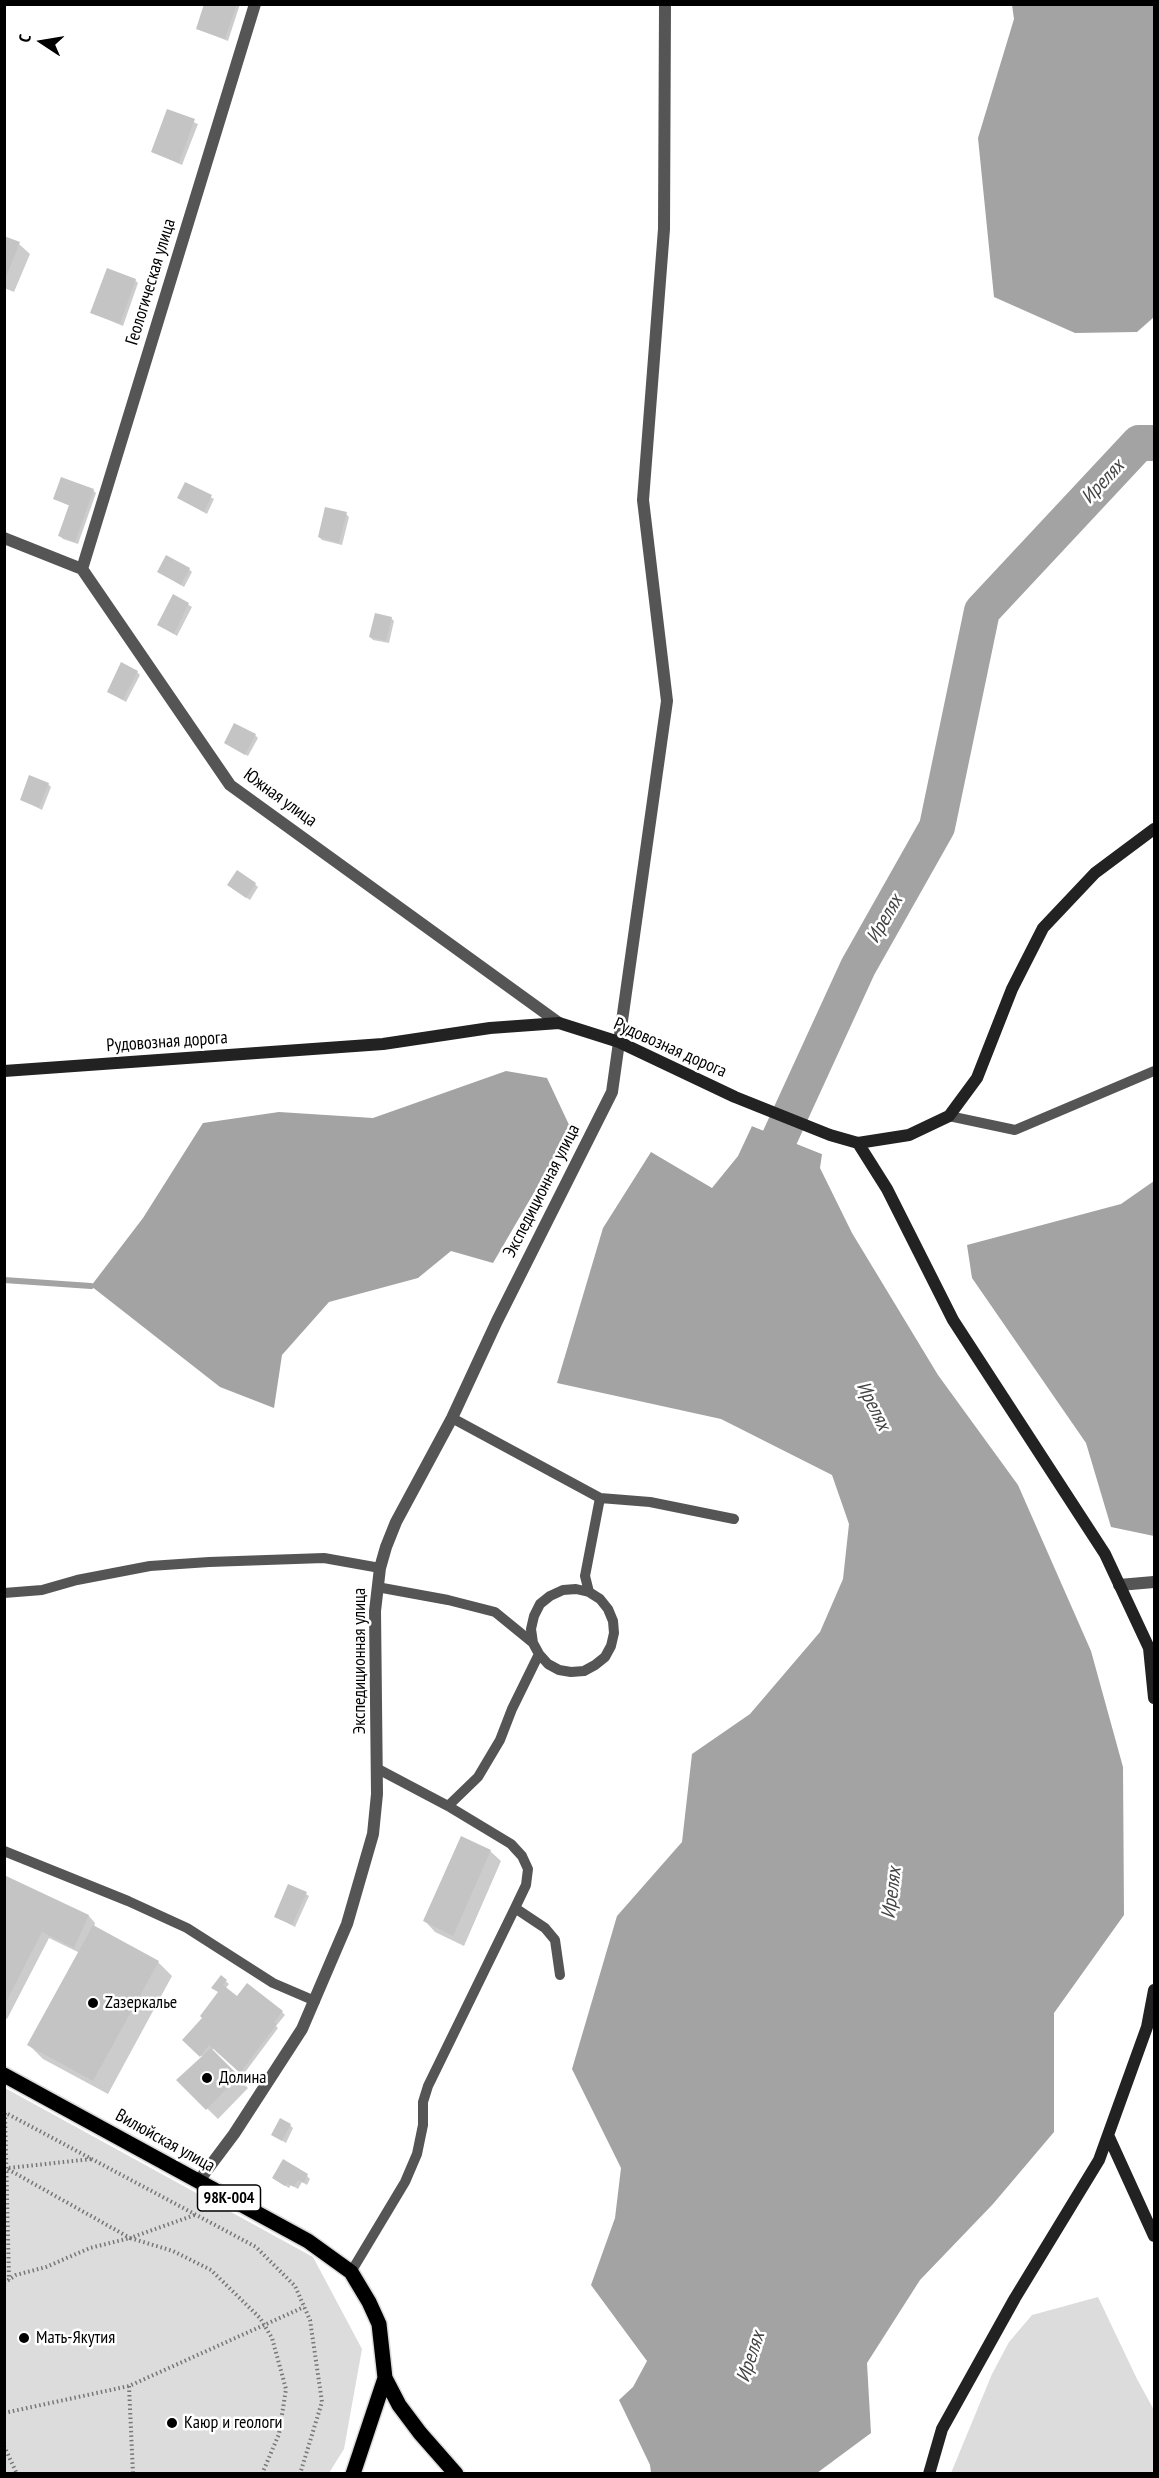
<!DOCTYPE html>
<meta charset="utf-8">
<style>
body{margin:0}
#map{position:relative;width:1159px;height:2478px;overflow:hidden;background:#fff;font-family:"PT Sans Narrow",sans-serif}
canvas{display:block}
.frame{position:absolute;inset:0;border:6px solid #000;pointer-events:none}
.north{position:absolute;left:12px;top:12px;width:60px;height:60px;-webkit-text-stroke:4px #fff;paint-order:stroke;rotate:282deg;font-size:16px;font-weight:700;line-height:24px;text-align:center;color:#000}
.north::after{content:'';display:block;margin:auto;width:21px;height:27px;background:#000;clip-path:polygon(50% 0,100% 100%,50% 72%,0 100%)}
</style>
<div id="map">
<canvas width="1159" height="2478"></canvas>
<div class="frame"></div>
<div class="north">С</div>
</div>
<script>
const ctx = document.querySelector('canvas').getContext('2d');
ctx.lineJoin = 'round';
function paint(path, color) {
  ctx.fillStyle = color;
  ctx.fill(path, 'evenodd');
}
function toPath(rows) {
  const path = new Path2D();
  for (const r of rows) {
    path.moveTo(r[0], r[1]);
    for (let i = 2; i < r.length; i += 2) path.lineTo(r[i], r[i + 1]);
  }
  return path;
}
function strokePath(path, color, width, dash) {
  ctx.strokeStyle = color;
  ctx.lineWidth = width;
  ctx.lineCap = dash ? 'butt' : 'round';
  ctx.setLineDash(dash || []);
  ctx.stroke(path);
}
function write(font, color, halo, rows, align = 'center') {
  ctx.font = font + ' "PT Sans Narrow",sans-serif';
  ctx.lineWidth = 5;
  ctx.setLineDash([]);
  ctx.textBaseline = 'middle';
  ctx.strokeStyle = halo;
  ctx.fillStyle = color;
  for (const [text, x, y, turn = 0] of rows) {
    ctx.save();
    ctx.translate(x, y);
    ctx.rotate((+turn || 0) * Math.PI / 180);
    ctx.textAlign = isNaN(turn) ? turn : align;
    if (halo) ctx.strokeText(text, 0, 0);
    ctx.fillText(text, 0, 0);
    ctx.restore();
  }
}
paint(toPath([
 [5,2088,313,2257,362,2349,344,2449,329,2473,5,2473],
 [1098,2297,1137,2379,1154,2410,1154,2473,951,2473,992,2374,1009,2342,1032,2315]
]), '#dcdcdc');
paint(toPath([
 [1012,5,1154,5,1154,317,1137,332,1075,333,994,297,978,138,1014,19],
 [506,1071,547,1078,571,1129,493,1263,451,1251,418,1278,329,1302,282,1355,274,1408,220,1387,91,1286,143,1218,203,1123,279,1112,373,1118],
 [752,1126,822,1154,820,1168,852,1233,938,1375,1018,1485,1091,1651,1123,1767,1124,1915,1054,2013,1054,2132,993,2204,920,2280,867,2363,871,2433,817,2473,651,2473,650,2465,619,2400,633,2387,647,2361,591,2285,615,2218,621,2168,572,2069,617,1916,682,1842,692,1754,750,1714,820,1632,843,1579,849,1524,832,1475,721,1419,557,1383,603,1228,651,1152,712,1188,738,1156],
 [1154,1181,1154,1536,1111,1527,1086,1443,972,1278,967,1245,1121,1204]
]), '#a3a3a3');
paint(toPath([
 [753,1123,823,1151,822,1154,752,1126]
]), '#fff');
paint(toPath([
 [206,4,240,4,228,41,197,29],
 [168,111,198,124,182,165,152,152],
 [4,238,19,244,30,254,14,292,4,288],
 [135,280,138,283,123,326,92,313],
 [186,484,214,499,207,514,178,498],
 [93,490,96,493,78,544,63,539,60,536,70,506,54,499],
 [346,514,349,517,342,545,322,540,319,537],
 [189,569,192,572,184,587,159,572],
 [174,596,192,607,177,636,159,625],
 [391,618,394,621,389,643,373,640,370,637],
 [137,672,140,675,126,702,109,692],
 [255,735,258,738,248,756,225,743],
 [48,784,51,787,42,810,21,799],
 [255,884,258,887,250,900,232,888],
 [490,1851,501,1861,464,1946,435,1932,425,1921],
 [4,1877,89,1916,95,1923,94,1927,158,1962,172,1976,108,2094,43,2059,29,2045,80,1953,49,1938,7,2019,4,2018],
 [306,1894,309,1896,295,1927,275,1916],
 [221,1977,229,1984,225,1989,237,1998,282,2012,285,2015,276,2026,278,2028,243,2075,214,2048,211,2051,248,2088,218,2119,178,2080,203,2057,184,2040,204,2018,219,1993],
 [290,2125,293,2128,286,2143,273,2135],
 [283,2162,307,2176,310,2179,307,2185,302,2182,298,2189,291,2185,289,2188,277,2181]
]), '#0003');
strokePath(toPath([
 [4,1280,91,1286]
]), '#a3a3a3', 6);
strokePath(toPath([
 [764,1182,780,1137,858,967,937,827,982,611,1139,443,1154,443]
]), '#a3a3a3', 36);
paint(toPath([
 [204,4,237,4,225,39,196,29],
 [167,109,195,119,179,163,151,152],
 [4,236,20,242,5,280,4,280],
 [107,268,136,279,120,324,90,313],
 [61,477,94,489,75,542,58,536,69,505,53,499],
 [185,482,212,495,204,512,177,498],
 [325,507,347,512,339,543,318,537],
 [166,555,190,568,181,585,157,572],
 [173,594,189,603,174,634,157,625],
 [375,613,392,617,386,641,369,637],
 [121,662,138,671,123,700,107,692],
 [234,723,256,734,245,755,224,743],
 [29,775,49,783,39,808,20,800],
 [237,870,256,883,246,898,227,885],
 [461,1836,491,1850,453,1936,423,1921],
 [4,1875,89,1915,74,1948,42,1932,4,2006],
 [288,1884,307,1892,292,1925,274,1917],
 [93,1925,159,1961,93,2081,27,2045],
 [221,1975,227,1980,223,1985,237,1996,247,1983,283,2011,274,2022,277,2024,240,2073,209,2045,200,2057,182,2040,202,2018,200,2016,218,1992,211,1988],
 [211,2048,239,2076,206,2110,176,2080],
 [280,2118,291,2124,282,2141,271,2135],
 [283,2159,308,2174,304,2183,298,2180,294,2187,287,2183,285,2186,272,2178]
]), '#c4c4c4');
const primary = toPath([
 [4,2075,308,2241,351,2272,369,2302,379,2324,385,2378,399,2405,420,2433,456,2474],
 [353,2474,385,2378]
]);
strokePath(primary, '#dbdbdb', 18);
strokePath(toPath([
 [4,2112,256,2247,295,2286,310,2320,322,2402,300,2474],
 [5,2113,9,2280],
 [4,2167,130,2238,195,2215],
 [9,2168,91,2159],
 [4,2283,16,2275,46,2267,90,2248,130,2238,173,2251,211,2270,260,2318,272,2338,286,2389,279,2434,262,2474],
 [129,2386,133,2474],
 [4,2413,129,2386,304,2307],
 [4,2446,17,2474],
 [4,2472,9,2474]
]), '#777', 4, [1.5, 3]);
strokePath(toPath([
 [949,1116,1015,1130,1154,1071],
 [452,1418,600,1498,585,1576,589,1592],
 [600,1498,650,1502,734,1519],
 [377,1587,448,1600,495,1612,533,1643,539,1654,548,1664,559,1670,571,1672,584,1671,595,1665,605,1657,611,1646,614,1633,613,1621,608,1609,600,1599,589,1592,576,1589,563,1590,550,1596,540,1604,534,1616,531,1629,533,1643],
 [4,1593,42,1590,77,1580,150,1566,209,1562,324,1558,380,1568],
 [448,1806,478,1777,500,1740,512,1709,539,1654],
 [4,1851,128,1901,187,1928,273,1983,315,2001],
 [515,1908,545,1928,555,1940,560,1975],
 [351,2272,405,2182,417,2154,423,2125,423,2102,428,2086,515,1908,526,1885,528,1869,522,1856,511,1844,448,1806,378,1769]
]), '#555', 10);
strokePath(toPath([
 [4,538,82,569,230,785,559,1023],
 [82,569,255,4],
 [1119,1585,1154,1582],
 [198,2182,234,2134,302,2029,347,1924,373,1834,377,1794,375,1611,380,1568,386,1547,396,1522,452,1418,497,1321,612,1092,667,701,643,500,664,229,665,4]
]), '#555', 12);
strokePath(toPath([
 [4,1071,383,1044,490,1028,559,1023,619,1042,735,1097,830,1135,858,1143,909,1135,949,1116,977,1078,1012,989,1043,928,1095,873,1154,829],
 [858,1143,887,1189,953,1320,1105,1554,1149,1648,1154,1698],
 [1108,2135,1154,2236],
 [929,2474,942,2429,1015,2298,1099,2160,1147,2027,1154,1990]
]), '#222', 12);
strokePath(primary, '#000', 15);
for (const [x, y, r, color] of [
 [93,2003,6,"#000"],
 [207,2078,6,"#000"],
 [24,2338,6,"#000"],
 [172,2423,6,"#000"]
]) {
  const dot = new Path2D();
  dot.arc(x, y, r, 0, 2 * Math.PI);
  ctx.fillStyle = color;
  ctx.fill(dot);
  strokePath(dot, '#fff', 2);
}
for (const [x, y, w] of [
 [229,2198,63]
]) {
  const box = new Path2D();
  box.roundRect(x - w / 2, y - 13, w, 26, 4.5);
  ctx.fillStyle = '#fff';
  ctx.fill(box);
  strokePath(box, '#000', 1.5);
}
write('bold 16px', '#000', null, [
 ["98К-004",229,2198]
]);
write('18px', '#000', '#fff', [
 ["Геологическая улица",151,282,-73],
 ["Южная улица",280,798,36],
 ["Рудовозная дорога",167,1042,-4],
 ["Рудовозная дорога",670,1048,24],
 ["Экспедиционная улица",542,1191,-63],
 ["Экспедиционная улица",360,1661,-90],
 ["Вилюйская улица",165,2141,29]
]);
write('18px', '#000', '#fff', [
 ["Zазеркалье",105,2003],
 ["Долина",219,2078],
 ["Мать-Якутия",36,2338],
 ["Каюр и геологи",184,2423]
], 'left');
write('italic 20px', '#444', '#fff', [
 ["Ирелях",1103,482,-47],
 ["Ирелях",885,919,-60],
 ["Ирелях",873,1406,63],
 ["Ирелях",892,1893,-83],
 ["Ирелях",751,2357,-72]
]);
</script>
